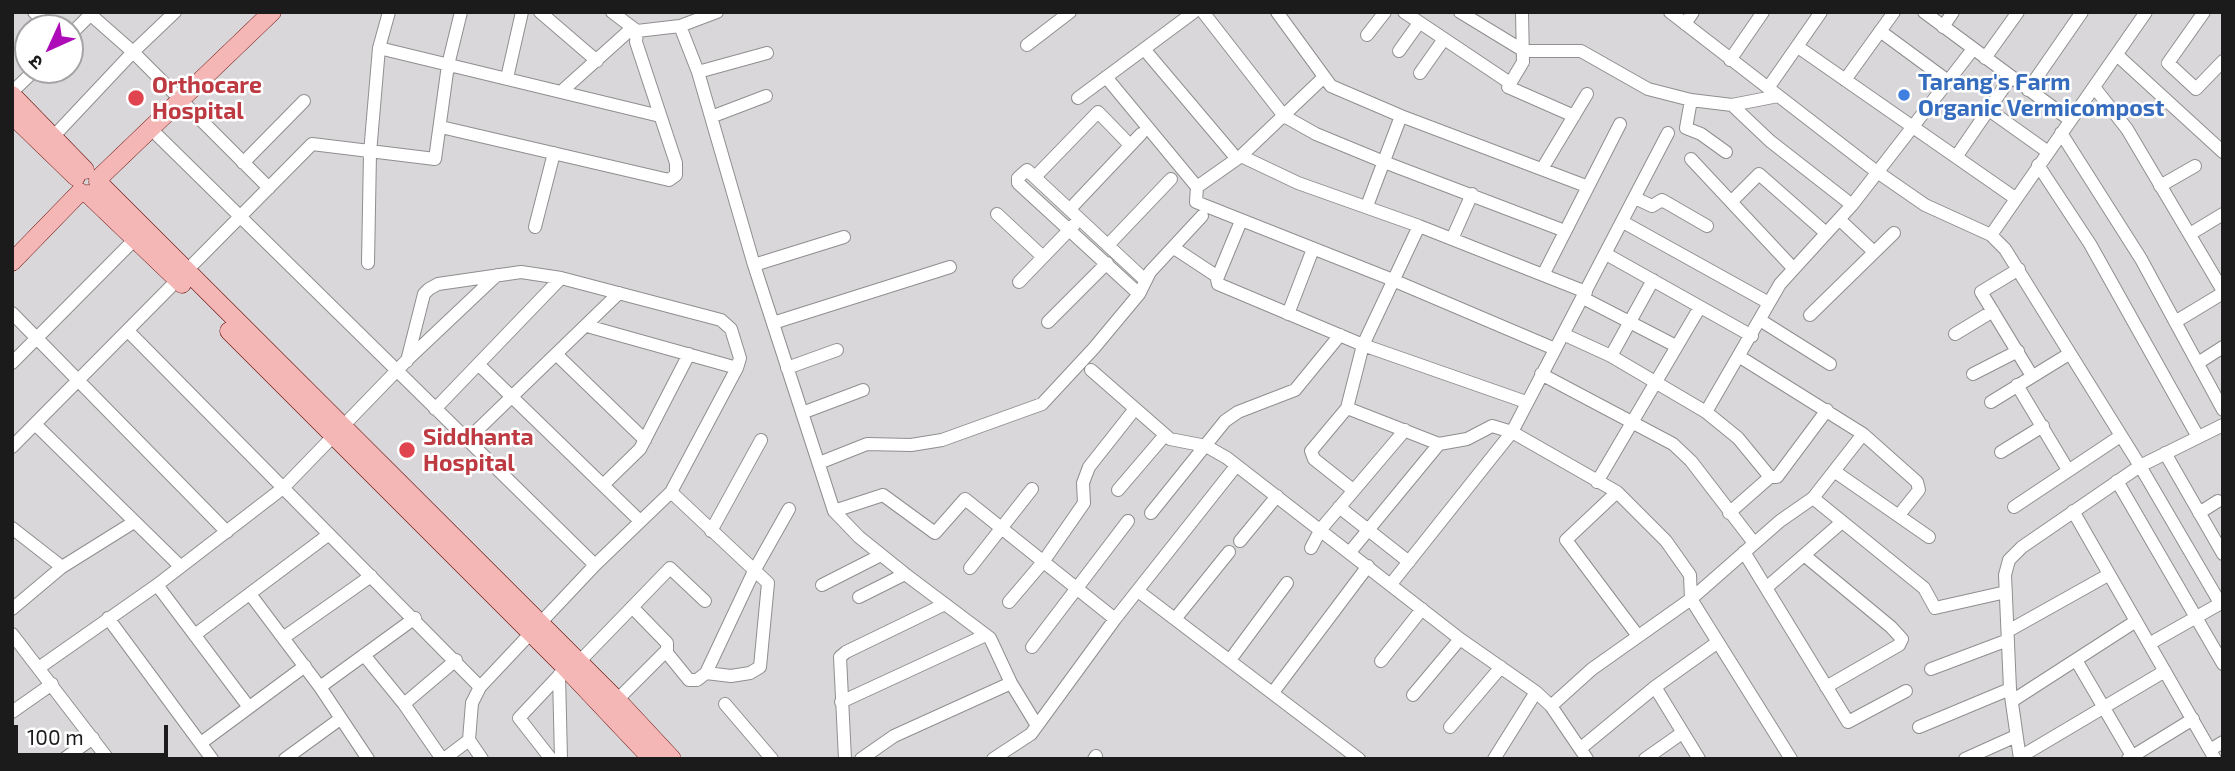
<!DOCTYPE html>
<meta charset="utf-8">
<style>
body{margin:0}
#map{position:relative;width:2235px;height:771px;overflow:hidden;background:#ece0e5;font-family:"Exo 2","Noto Sans Devanagari",sans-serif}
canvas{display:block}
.frame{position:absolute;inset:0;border:14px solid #1b1b1b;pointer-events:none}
.north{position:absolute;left:14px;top:14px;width:70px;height:70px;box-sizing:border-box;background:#fff;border:2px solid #a4a4a4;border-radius:50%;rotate:225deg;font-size:19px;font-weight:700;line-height:28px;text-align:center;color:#1b1b1b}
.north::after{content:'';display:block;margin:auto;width:24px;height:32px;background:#ae0cb9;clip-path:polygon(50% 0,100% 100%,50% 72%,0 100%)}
.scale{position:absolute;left:14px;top:725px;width:154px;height:32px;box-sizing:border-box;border:4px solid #1b1b1b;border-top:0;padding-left:9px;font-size:21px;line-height:24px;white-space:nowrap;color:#1b1b1b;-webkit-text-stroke:5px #fff;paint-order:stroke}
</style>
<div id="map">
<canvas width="2235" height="771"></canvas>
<div class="frame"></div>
<div class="north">उ</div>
<div class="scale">100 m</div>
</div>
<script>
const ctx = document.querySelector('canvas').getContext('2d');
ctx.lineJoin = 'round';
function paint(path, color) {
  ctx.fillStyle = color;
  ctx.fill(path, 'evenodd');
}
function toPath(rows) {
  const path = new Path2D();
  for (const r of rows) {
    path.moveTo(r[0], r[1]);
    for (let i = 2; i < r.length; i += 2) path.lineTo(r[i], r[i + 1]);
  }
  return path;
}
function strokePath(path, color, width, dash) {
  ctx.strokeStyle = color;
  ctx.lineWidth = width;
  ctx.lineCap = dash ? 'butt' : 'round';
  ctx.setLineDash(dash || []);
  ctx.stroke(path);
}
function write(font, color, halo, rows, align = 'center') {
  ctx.font = font + ' "Exo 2",sans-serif';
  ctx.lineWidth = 5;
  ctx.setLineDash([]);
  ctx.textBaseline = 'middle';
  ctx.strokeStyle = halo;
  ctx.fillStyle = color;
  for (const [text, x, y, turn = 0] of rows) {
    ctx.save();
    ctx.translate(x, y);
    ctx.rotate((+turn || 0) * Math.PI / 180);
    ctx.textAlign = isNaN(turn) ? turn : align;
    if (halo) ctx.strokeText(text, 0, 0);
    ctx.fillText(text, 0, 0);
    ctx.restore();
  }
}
paint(toPath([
 [12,12,2223,12,2223,759,12,759],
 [28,28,70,28,70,70,28,70]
]), '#d9d7d9');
const street = toPath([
 [34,12,50,28],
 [540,12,597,61],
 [612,12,637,31],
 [1203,12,1284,116,1316,134,1384,162,1565,231],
 [1277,12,1331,86,1401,116,1586,186],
 [1404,12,1510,83],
 [1460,12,1524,51,1581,51,1648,89,1691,100,1732,105,1778,96],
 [1522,12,1523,62,1508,87,1574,116],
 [1670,12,1873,169,1925,205,1991,235,2005,249,2140,466,2220,603],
 [1924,12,2070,120],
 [2204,12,2168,63,2196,89,2223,61],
 [91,15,133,52,269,188],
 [1685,24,1693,12],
 [680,26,717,12],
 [1943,27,1953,12],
 [1880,31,1948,81],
 [70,35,93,12],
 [1367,35,1385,12],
 [1027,45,1070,12],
 [1798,47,2015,198],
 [379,48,660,116],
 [1144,49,1237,159],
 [1399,51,1419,23],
 [2117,55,2223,152],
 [1985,58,2018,12],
 [1730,60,1763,12],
 [698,72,767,53],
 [1420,73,1444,39],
 [1106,77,1197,187],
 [1324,77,1241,156,1197,187,1196,202,1388,278,1555,349],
 [507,78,522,12],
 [1845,80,1894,12],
 [2094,87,2127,129,2223,291],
 [1768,88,1821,12],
 [2028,90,2082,12],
 [562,91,631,29],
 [12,92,35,70],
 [1078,98,1194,12],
 [1691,100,1686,128,1701,134,1726,152],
 [1732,105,1770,141,1852,205],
 [1989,110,2048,152],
 [711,117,766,96],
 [441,127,669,180,676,175,676,163,636,42,637,31,680,26,698,72,754,265,834,511,859,537,905,574,990,638,1011,683,1036,724],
 [150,128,595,565],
 [2061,133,2141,259,2223,410],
 [53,137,133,52,175,12],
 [1241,156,1298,183,1419,226,1586,292],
 [1956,157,2011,77],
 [1691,159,1793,268],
 [243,163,304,101],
 [2038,165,2090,244,2198,437],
 [1542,169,1587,94],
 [1035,177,1098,112,1130,145],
 [2160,186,2195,166],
 [1635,198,1652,206,1662,200,1707,226],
 [1732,201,1759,174,1826,233],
 [1367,206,1401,116],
 [1070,209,1141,134],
 [997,214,1043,257],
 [1839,219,1874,252],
 [1241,221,1217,279,1218,284,1363,345,1526,402],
 [1623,222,1769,303],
 [535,227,554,153],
 [2190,234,2223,214],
 [1991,235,2146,12],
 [1452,239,1472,194],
 [1109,244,1171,179],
 [1174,248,1218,277],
 [1606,254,1752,336],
 [368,263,370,153,379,48,389,12],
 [754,265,844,237],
 [2019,269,1981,292,2032,376],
 [1543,275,1620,124],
 [1019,282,1074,225],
 [1139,294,1018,183,1018,178,1027,170,1145,280],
 [1583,298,1676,346],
 [12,313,227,532],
 [1288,314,1313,249],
 [1810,315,1894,233],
 [1760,320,1830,364],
 [1048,322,1107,263],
 [2175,322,2223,293],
 [773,323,950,267],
 [128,331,480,687],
 [1563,334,1611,356,1706,412,1738,438,1770,477],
 [1955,334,1993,311],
 [556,354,645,440],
 [1611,356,1653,280],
 [1740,357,1863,434,1917,482,1919,490,1899,515],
 [407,361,424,294,429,289,438,284,521,272,561,278,721,320,731,329,740,358,737,368,587,326],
 [12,363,135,239],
 [2198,363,2223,347],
 [479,365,640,521],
 [787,368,837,350],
 [1091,370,1170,439,1206,446,1227,458,1460,639,1536,692,1551,706,1587,759],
 [1541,374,1673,444,1691,461,1754,543],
 [1973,374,2018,351],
 [2017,385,2068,470],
 [1991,402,2069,354],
 [1347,408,1439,444],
 [435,409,561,278],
 [1706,412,1780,284,1852,205,1973,49],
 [802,413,863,390],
 [35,424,180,566],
 [467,440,619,293],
 [12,447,312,144,435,159,448,65,461,12],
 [2001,452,2043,426],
 [2165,453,2223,554],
 [819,463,867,444,911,445,942,440,1042,404,1094,348,1139,294,1150,272,1202,216],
 [1834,471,1929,537],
 [2117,481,2223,664],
 [1597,482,1700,307],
 [603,485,640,449,689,354],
 [1118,490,1165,435],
 [1353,490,1314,459,1311,451,1347,408,1363,345,1419,226],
 [671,492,768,583,760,667,750,673,731,676,706,673],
 [1617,492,1566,540,1638,636],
 [1813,498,1924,588,1935,608,2006,592],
 [1339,507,1409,562],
 [2014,507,2119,437],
 [834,511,883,495,935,533,965,499,1115,619],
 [2073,511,2215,759],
 [1151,513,1225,421,1238,412,1295,390,1340,335],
 [1729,513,1770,477,1777,477,1827,410],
 [2199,513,2218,501],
 [12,528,62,567],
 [711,531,761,440],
 [1240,541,1277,496],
 [1311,548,1321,529,1405,430],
 [1350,552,1439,444,1467,439,1492,426,1512,432,1617,492,1666,541,1690,575,1691,599,1791,759],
 [1744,552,1848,722,1906,691],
 [1804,555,1891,627,1902,639,1899,645,1826,687],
 [970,568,1032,489],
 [1391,584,1512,432,1668,133],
 [157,585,248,706],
 [822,585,881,555],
 [1766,588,1842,522],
 [1138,591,1359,759],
 [250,594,320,687,368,759],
 [859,597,905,574],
 [1009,602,1043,562,1084,503,1083,483,1089,467,1134,410],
 [12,609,62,567,134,522],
 [108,618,212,759],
 [1175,619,1229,552],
 [2008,631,2108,575],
 [12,634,108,759],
 [196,634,328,535],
 [283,638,371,576],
 [2149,644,2223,602],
 [1032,647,1128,521],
 [667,653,689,680,697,680,706,673,754,571,789,509],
 [364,655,404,704,442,759],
 [1230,660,1287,583],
 [2076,660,2132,756],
 [1381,661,1422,609],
 [579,662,670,568,705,601],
 [40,667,157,585,283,488,406,361,497,275],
 [1931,669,2008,640],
 [559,675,561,759],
 [320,687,415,618],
 [1655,687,1699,759],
 [1274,691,1368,566],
 [1413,695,1460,639],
 [617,700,667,650,667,643,632,607],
 [2012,701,2136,621],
 [841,702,986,635],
 [404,704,456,660],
 [725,704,772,759],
 [1551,706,1592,669,1691,599,1780,521,1813,498,1863,434],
 [12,712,52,684],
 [1450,727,1501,667],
 [1919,727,2010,689],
 [469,740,482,759],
 [201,743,305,666],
 [1581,748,1655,687,1718,642],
 [2210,750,2223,742],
 [2020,757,2165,671],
 [64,759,93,738],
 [285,759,340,719],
 [444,759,469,740,472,703,480,687,595,565,671,492,737,368],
 [551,759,519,718,566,668],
 [845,759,840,657,846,652,945,604],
 [861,759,894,736,1011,683],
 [993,759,1031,734,1115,619,1236,466],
 [1094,759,1096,756],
 [1494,759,1536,692],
 [1645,759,1682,733],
 [1965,759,2016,736],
 [2020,759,2010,689,2005,575,2009,560,2022,547,2140,466,2223,425],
 [2128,759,2193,719]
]);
const secondary = toPath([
 [12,95,85,170],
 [12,115,76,177],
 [98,179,272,12],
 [98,182,617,700,672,759],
 [88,194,182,284],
 [12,262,80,192],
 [229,331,566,668,652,759]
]);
strokePath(street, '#8f8f8f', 14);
strokePath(secondary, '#680f0b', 19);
strokePath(street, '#fff', 12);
strokePath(secondary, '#f5b6b6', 18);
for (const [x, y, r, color] of [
 [1904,95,7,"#3f7fe0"],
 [136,98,9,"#e0444e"],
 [407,450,9,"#e0444e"]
]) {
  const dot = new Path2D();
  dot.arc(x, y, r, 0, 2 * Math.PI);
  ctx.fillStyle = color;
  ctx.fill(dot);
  strokePath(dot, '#fff', 2.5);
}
write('bold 23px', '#366cbe', '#fff', [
 ["Tarang's Farm",1918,82],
 ["Organic Vermicompost",1918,108]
], 'left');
write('bold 23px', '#be3a42', '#fff', [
 ["Orthocare",152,85],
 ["Hospital",152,111],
 ["Siddhanta",423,437],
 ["Hospital",423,463]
], 'left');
</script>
